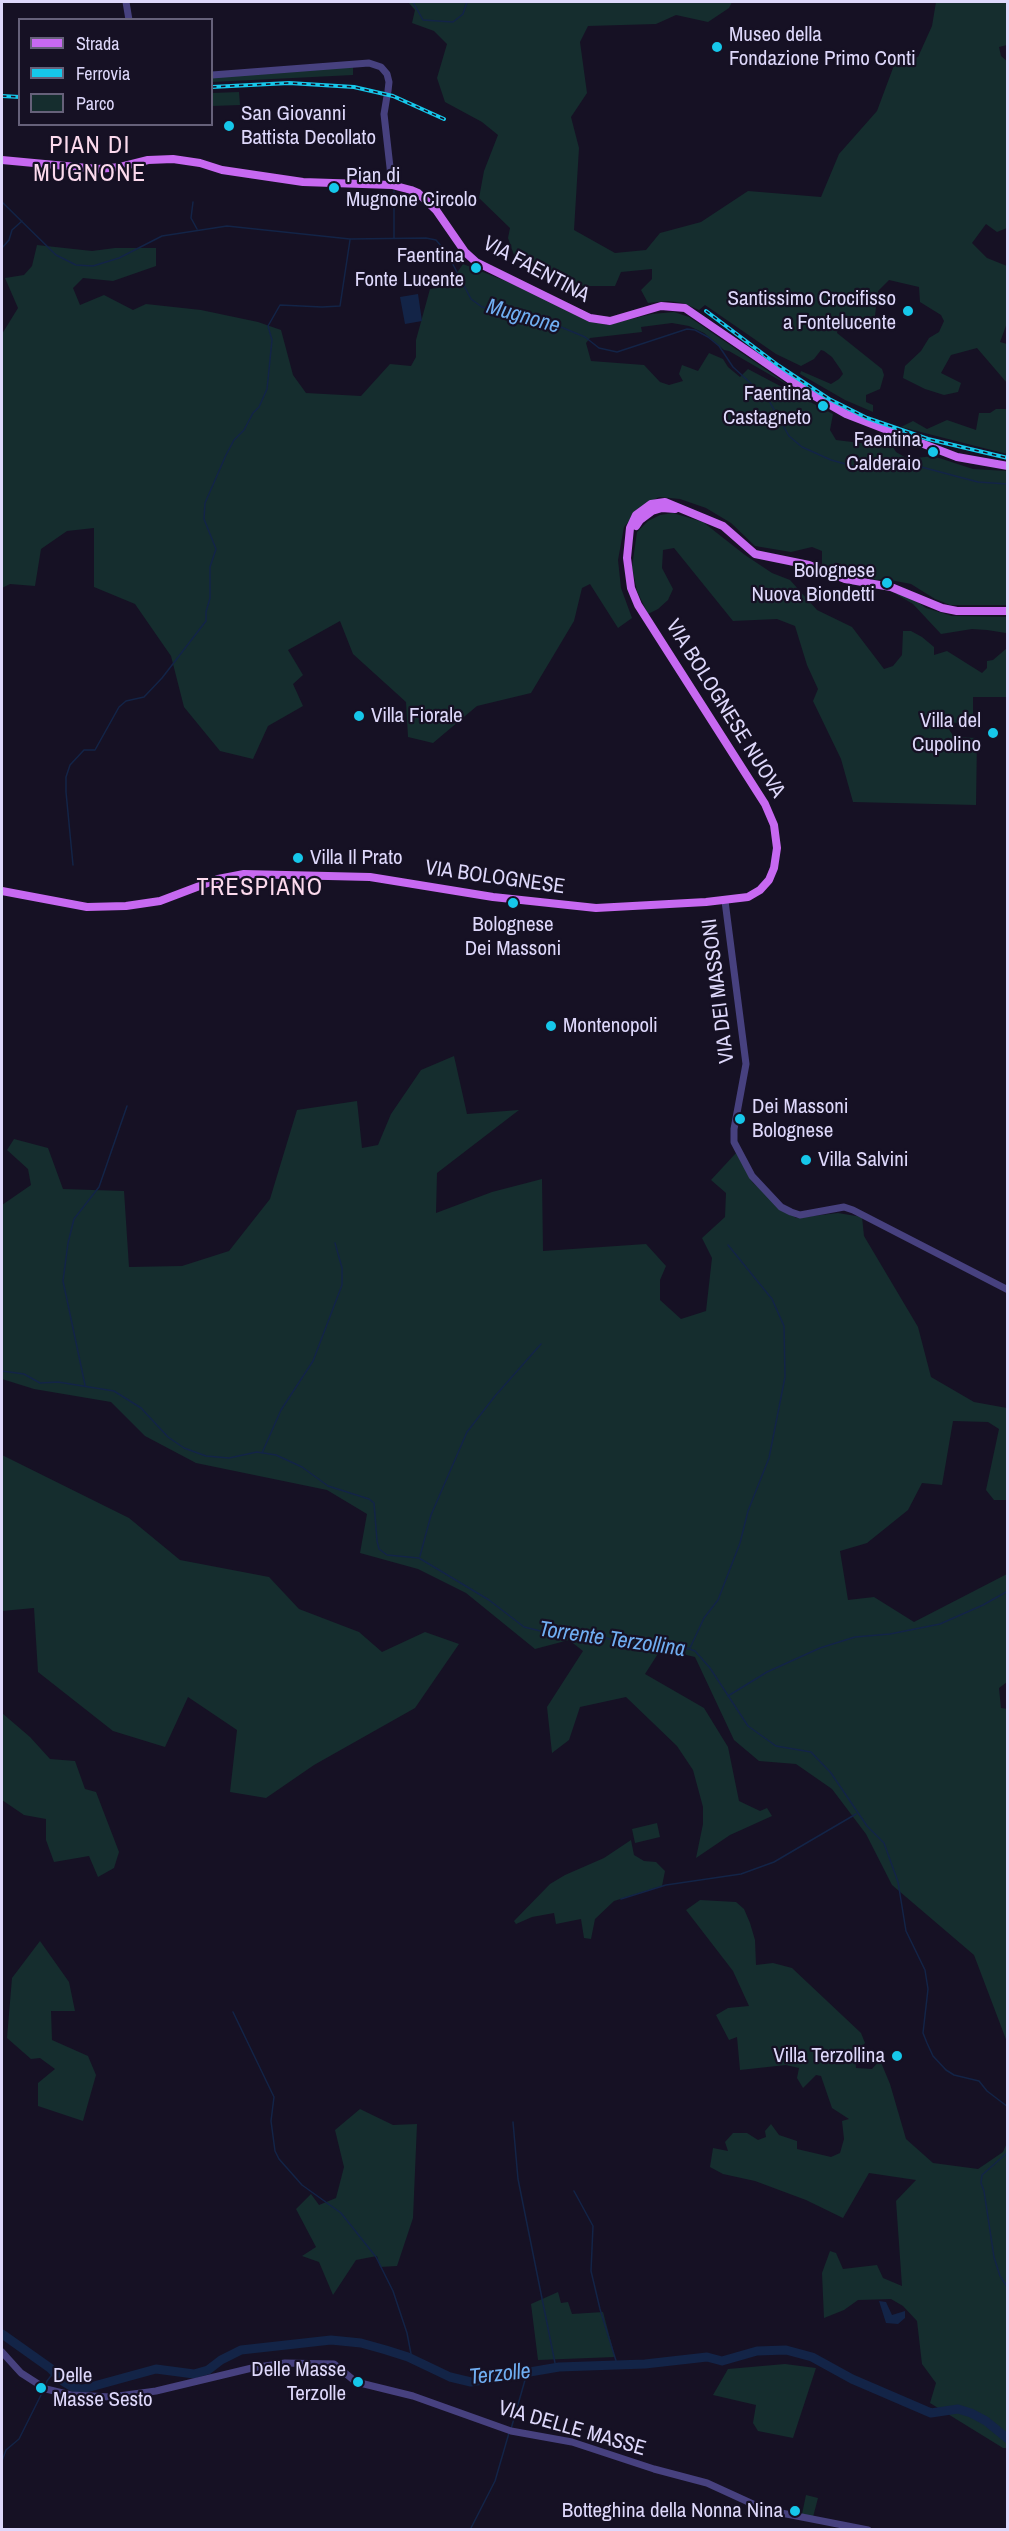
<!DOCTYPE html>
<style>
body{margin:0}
#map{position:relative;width:1009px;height:2531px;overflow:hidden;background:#161124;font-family:"Archivo Narrow",sans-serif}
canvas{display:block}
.frame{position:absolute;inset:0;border:3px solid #ded8fb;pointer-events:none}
.legend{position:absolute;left:18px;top:18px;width:195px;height:108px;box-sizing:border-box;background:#161124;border:2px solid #66617a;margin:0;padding:8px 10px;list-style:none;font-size:18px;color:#ded8fb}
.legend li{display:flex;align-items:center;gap:12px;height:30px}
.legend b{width:30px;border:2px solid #66617a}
</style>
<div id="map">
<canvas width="1009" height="2531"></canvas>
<div class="frame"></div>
<ul class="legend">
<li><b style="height:8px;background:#c769f1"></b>Strada</li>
<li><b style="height:8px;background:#16c7ea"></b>Ferrovia</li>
<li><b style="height:16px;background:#152d2e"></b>Parco</li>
</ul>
</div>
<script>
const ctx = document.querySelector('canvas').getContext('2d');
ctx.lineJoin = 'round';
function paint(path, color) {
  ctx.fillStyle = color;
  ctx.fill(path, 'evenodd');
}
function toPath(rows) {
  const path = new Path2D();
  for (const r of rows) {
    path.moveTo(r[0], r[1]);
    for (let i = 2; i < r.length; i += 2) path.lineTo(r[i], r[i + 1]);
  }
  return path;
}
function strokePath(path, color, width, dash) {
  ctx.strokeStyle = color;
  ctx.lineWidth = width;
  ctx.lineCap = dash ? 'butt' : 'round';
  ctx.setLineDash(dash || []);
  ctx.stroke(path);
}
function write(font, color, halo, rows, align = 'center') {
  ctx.font = font + ' "Archivo Narrow",sans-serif';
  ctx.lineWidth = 4.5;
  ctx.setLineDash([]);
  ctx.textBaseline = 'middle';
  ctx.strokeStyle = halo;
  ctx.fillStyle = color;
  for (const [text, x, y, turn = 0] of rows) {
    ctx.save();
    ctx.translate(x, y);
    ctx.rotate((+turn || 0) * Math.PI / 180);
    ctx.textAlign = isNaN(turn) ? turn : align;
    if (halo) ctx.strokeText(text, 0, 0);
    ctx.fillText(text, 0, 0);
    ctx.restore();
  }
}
paint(toPath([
 [408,2,732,2,729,8,708,22,676,15,656,24,588,26,580,42,587,93,571,117,579,148,574,230,615,253,646,250,660,233,701,222,748,191,821,197,839,154,877,111,896,60,918,57,932,26,936,2,1007,2,1007,45,999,47,1001,56,1008,62,1007,228,997,232,986,224,972,243,987,258,1007,266,1007,323,1000,342,1007,344,1007,383,977,348,951,355,941,373,961,383,958,392,944,395,925,389,903,378,905,366,921,351,929,338,939,332,944,321,941,315,920,302,919,287,889,280,878,291,875,316,865,318,840,318,837,333,882,369,884,375,880,389,866,395,866,402,873,405,873,412,845,400,800,374,801,371,831,384,839,379,843,374,841,370,832,357,824,351,821,350,814,359,801,366,776,354,705,305,699,310,683,303,668,301,648,303,641,290,652,279,652,269,621,272,615,286,583,286,514,255,508,238,510,228,479,198,484,171,498,135,482,122,445,102,437,78,447,44,434,31,412,23,415,10],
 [353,67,353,75,212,82,212,77],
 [239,92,240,105,212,106,212,93],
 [37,245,92,251,115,248,156,248,156,266,113,281,83,278,73,288,80,305,104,295,133,310,146,304,201,310,258,322,281,330,293,375,306,393,361,396,390,364,411,366,416,357,416,340,430,289,448,286,463,264,508,282,590,321,607,325,652,314,674,312,689,317,793,388,729,351,724,350,704,333,689,326,672,323,641,327,642,332,590,338,586,343,591,361,644,365,660,382,669,385,683,381,679,374,682,365,698,371,709,353,723,359,728,367,740,377,748,369,833,414,830,430,836,440,893,447,896,452,908,459,933,456,973,469,1007,471,1007,605,950,605,935,599,911,584,885,579,876,580,822,565,822,551,812,547,791,552,755,546,731,523,706,508,680,499,659,497,641,507,624,527,618,560,621,588,632,618,618,628,590,584,582,588,574,621,531,693,477,706,433,743,408,737,406,702,353,654,340,621,288,650,303,675,293,684,303,706,268,726,253,759,220,751,184,707,171,656,135,604,94,587,94,528,67,531,41,549,35,586,10,584,2,588,2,334,18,308,5,278,24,275,32,266],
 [996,409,1007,409,1007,454,901,427,913,421,927,429,947,420,976,430,979,413,990,413],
 [673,513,703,522,745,555,772,573,790,580,817,610,852,627,884,669,893,666,902,655,903,631,911,631,922,637,934,647,934,655,947,651,982,673,987,668,987,661,993,660,1007,648,1007,697,973,697,973,724,944,722,954,737,977,738,976,805,853,802,841,759,813,701,818,689,807,665,795,626,777,619,733,621,674,548,663,550,662,568,673,589,668,600,658,609,648,614,637,591,632,567,637,532,648,521,660,515],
 [900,593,912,598,926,608,952,616,1007,617,1007,636,1006,633,987,630,972,629,941,634,913,604,896,594],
 [454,1056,467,1114,519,1110,437,1173,436,1213,492,1192,542,1179,543,1251,646,1244,666,1266,660,1280,660,1300,681,1319,706,1311,712,1258,702,1238,725,1217,726,1193,711,1180,736,1153,753,1183,796,1218,838,1213,862,1217,864,1236,918,1327,931,1377,974,1402,1007,1408,1007,1500,994,1500,986,1490,999,1429,988,1422,953,1421,942,1485,922,1483,908,1510,867,1543,840,1551,848,1600,874,1597,914,1622,1007,1574,1007,1682,999,1688,1001,1708,1008,1709,1007,2042,974,1955,892,1885,866,1834,832,1789,796,1764,759,1761,734,1740,695,1657,661,1649,645,1674,704,1708,728,1747,739,1801,760,1811,767,1808,772,1816,730,1835,696,1858,703,1824,703,1807,693,1770,677,1746,626,1697,580,1707,569,1740,552,1753,547,1707,583,1651,569,1640,535,1649,466,1593,418,1569,360,1553,367,1514,327,1490,196,1463,145,1436,111,1402,34,1389,2,1379,2,1205,31,1185,28,1169,7,1150,14,1139,48,1148,63,1189,124,1191,129,1267,182,1266,229,1251,270,1199,297,1110,357,1101,362,1148,378,1145,391,1114,421,1070],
 [2,1455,129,1518,180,1560,269,1577,299,1609,359,1632,382,1652,425,1632,459,1644,415,1708,314,1765,266,1798,230,1792,237,1730,188,1697,165,1747,113,1731,38,1672,34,1608,2,1611],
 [2,1713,30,1737,50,1759,75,1761,85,1789,96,1792,119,1852,114,1868,98,1877,89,1856,54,1862,46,1840,46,1819,24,1815,2,1800],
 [657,1823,660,1837,635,1843,632,1829],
 [631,1840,634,1855,644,1861,656,1862,665,1871,662,1886,614,1901,595,1919,591,1939,584,1938,581,1919,556,1924,554,1913,532,1917,516,1924,514,1921,550,1884,565,1875,604,1858],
 [700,1900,736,1902,744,1909,750,1923,755,1940,756,1965,773,1963,792,1968,861,2033,865,2043,855,2054,856,2068,872,2069,880,2060,890,2084,906,2139,933,2163,978,2169,1003,2152,1007,2143,1007,2448,1003,2448,930,2403,936,2383,922,2364,917,2321,903,2306,891,2299,858,2300,844,2310,824,2318,822,2273,830,2251,836,2253,843,2269,877,2265,883,2278,902,2286,896,2201,916,2180,869,2173,843,2218,806,2200,755,2181,723,2174,710,2167,713,2148,728,2151,725,2142,733,2133,747,2133,758,2140,766,2137,765,2131,771,2124,779,2135,797,2141,797,2149,831,2157,840,2153,844,2139,842,2121,849,2119,832,2108,821,2076,816,2075,803,2088,797,2078,799,2068,786,2065,740,2070,737,2037,729,2040,716,2015,728,2008,749,2006,733,1971,686,1910],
 [40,1941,69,1982,75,2011,51,2011,52,2040,88,2056,96,2075,83,2121,38,2106,38,2083,55,2069,40,2058,31,2059,7,2038,12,1978],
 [360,2109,393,2125,417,2124,413,2218,397,2266,380,2267,377,2256,356,2260,333,2295,319,2262,302,2256,316,2247,296,2209,311,2194,319,2205,336,2198,344,2167,335,2130],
 [558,2292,561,2303,568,2302,572,2314,603,2312,615,2357,538,2360,531,2304],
 [785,2364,816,2368,793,2438,758,2431,753,2423,756,2405,713,2395,728,2369],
 [806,2495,818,2498,813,2517,802,2514]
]), '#152d2e');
paint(toPath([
 [418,294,422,321,405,324,400,297],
 [879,2301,886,2302,892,2315,905,2311,905,2318,898,2324,886,2323]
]), '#132447');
strokePath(toPath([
 [413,2,423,20,453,22,463,14,467,2],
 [2,202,56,255,76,265,93,266,119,258,162,236,227,226,350,239,426,238,436,240,447,253,471,299,482,307,556,325,585,337,599,348,617,352,687,329,695,330,708,337,719,346,733,367,768,399,789,436,802,447,831,460,853,466,910,464,978,482,1008,484],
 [193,202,191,218,197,229],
 [394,238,394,191],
 [2,248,9,240,12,230,22,221],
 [73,865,66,792,66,777,70,765,84,750,95,750,119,707,126,701,144,697,162,678,206,621,206,612,210,598,210,567,216,549,204,519,205,503,226,455,234,440,244,430,253,413,259,407,267,389,272,340,268,326,280,305,322,307,340,306,350,240],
 [2,1371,24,1374,40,1383,58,1382,114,1391,141,1408,168,1437,184,1448,206,1456,229,1458,257,1452,276,1455,302,1467,328,1486,369,1499,374,1503,377,1541,379,1549,387,1555,419,1558,489,1600,524,1627,553,1634,600,1636,622,1643,681,1646,695,1651,710,1668,748,1726,776,1746,811,1752,831,1773,867,1826,884,1843,898,1882,906,1931,925,1970,928,1989,923,2033,927,2043,933,2056,946,2070,954,2075,979,2081,987,2091,1008,2107],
 [85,1385,63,1281,68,1243,74,1219,99,1187,127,1106],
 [262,1453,281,1410,313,1361,342,1285,342,1268,335,1243],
 [420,1556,431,1515,467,1432,495,1396,541,1344],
 [690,1648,704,1618,718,1600,740,1543,748,1511,769,1458,785,1377,784,1326,772,1299,728,1245],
 [728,1696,767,1672,820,1648,855,1637,890,1634,940,1624,983,1605,1008,1591],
 [621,1899,666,1885,741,1874,774,1862,856,1814],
 [233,2012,274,2097,271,2121,275,2151,279,2159,302,2185,341,2213,376,2257,393,2291,407,2333,412,2359],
 [513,2122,518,2179,556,2368],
 [1008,2152,982,2175,981,2183,984,2191,994,2257,1000,2276,1008,2288],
 [574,2191,593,2226,591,2271,600,2309,617,2364],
 [45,2387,47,2381,54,2372],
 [511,2429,527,2373],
 [2,2461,6,2450,19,2439,43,2391],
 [470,2530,495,2481,509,2433]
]), '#132447', 1.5);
strokePath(toPath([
 [2,2334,50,2368,64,2382,74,2388,83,2389,156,2369,194,2374,208,2370,221,2360,241,2350,331,2340,361,2343,386,2350,408,2357,450,2377,471,2382,559,2367,645,2364,707,2357,722,2361,757,2351,786,2350,812,2357,852,2379,931,2413,958,2409,971,2413,986,2421,1008,2439]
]), '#132447', 9);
strokePath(toPath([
 [126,2,129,20],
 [212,75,369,63,381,67,387,74,389,82,388,91],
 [387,96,384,114,392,185],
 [725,901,746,1064,734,1129,734,1142,752,1176,781,1207,791,1212,800,1215,844,1207,853,1210,1008,1290],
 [2,2352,21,2373,46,2389,71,2395,111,2397,156,2391,252,2368,285,2363,334,2364,356,2382,413,2396,511,2431,572,2442,654,2469,707,2483,766,2510,868,2530]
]), '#47417f', 7);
strokePath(toPath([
 [2,160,98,169,120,167,148,160,173,159,200,163,222,170,303,182,392,185,411,190,418,193,436,210,465,252,476,262,590,318,610,321,661,306,685,308,811,394,846,414,957,457,1008,466],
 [636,526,640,520,652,511,662,508,675,509],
 [2,891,87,907,126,906,160,901,218,879,244,874,370,877,493,897,596,908,706,902,748,897,760,890,769,880,774,868,777,848,774,825,765,804,638,605,631,588,627,558,630,528,636,515,651,504,665,502,723,526,755,554,809,565,845,579,891,587,942,608,957,611,1008,611]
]), '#c769f1', 8);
const rail = toPath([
 [212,87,289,83,354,87,393,96,444,119],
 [2,96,20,97],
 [706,311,779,366,829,399,867,418,928,439,1008,458]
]);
strokePath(rail, '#16c7ea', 4);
strokePath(rail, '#161124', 1.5, [4.5]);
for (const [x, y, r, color] of [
 [717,47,6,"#16c7ea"],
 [229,126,6,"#16c7ea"],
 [334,188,6,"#16c7ea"],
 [476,268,6,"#16c7ea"],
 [908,311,6,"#16c7ea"],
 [823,406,6,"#16c7ea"],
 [933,452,6,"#16c7ea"],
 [887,583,6,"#16c7ea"],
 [359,716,6,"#16c7ea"],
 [993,733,6,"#16c7ea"],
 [298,858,6,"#16c7ea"],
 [513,903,6,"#16c7ea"],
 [551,1026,6,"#16c7ea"],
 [740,1119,6,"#16c7ea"],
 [806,1160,6,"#16c7ea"],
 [897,2056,6,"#16c7ea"],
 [358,2382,6,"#16c7ea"],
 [41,2388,6,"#16c7ea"],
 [795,2511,6,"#16c7ea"]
]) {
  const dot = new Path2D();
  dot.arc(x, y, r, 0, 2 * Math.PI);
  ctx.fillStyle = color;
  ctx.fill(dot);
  strokePath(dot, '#161124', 2);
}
write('21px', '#ded8fb', '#161124', [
 ["Museo della",729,35],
 ["Fondazione Primo Conti",729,59],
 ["San Giovanni",241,114],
 ["Battista Decollato",241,138],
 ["Pian di",346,176],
 ["Mugnone Circolo",346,200],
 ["Faentina",464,256,"right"],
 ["Fonte Lucente",464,280,"right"],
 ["Santissimo Crocifisso",896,299,"right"],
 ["a Fontelucente",896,323,"right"],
 ["Faentina",811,394,"right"],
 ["Castagneto",811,418,"right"],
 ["Faentina",921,440,"right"],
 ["Calderaio",921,464,"right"],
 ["Bolognese",875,571,"right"],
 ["Nuova Biondetti",875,595,"right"],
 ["Villa Fiorale",371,716],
 ["Villa del",981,721,"right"],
 ["Cupolino",981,745,"right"],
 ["Villa Il Prato",310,858],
 ["Bolognese",513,925,"center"],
 ["Dei Massoni",513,949,"center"],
 ["Montenopoli",563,1026],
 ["Dei Massoni",752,1107],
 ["Bolognese",752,1131],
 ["Villa Salvini",818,1160],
 ["Villa Terzollina",885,2056,"right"],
 ["Delle Masse",346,2370,"right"],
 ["Terzolle",346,2394,"right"],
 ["Delle",53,2376],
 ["Masse Sesto",53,2400],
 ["Botteghina della Nonna Nina",783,2511,"right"]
], 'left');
write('21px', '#ded8fb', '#161124', [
 ["VIA FAENTINA",536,270,28],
 ["VIA BOLOGNESE NUOVA",725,709,58],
 ["VIA BOLOGNESE",495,878,8],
 ["VIA DEI MASSONI",719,991,-97],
 ["VIA DELLE MASSE",572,2429,16]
]);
write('italic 22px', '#70aef2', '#161124', [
 ["Mugnone",523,317,16],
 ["Torrente Terzollina",612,1640,8],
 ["Terzolle",500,2375,-6]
]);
ctx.letterSpacing = '1.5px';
write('24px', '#fcdaed', '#161124', [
 ["PIAN DI",90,147],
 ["MUGNONE",90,175],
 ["TRESPIANO",260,889]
]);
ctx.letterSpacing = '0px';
</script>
